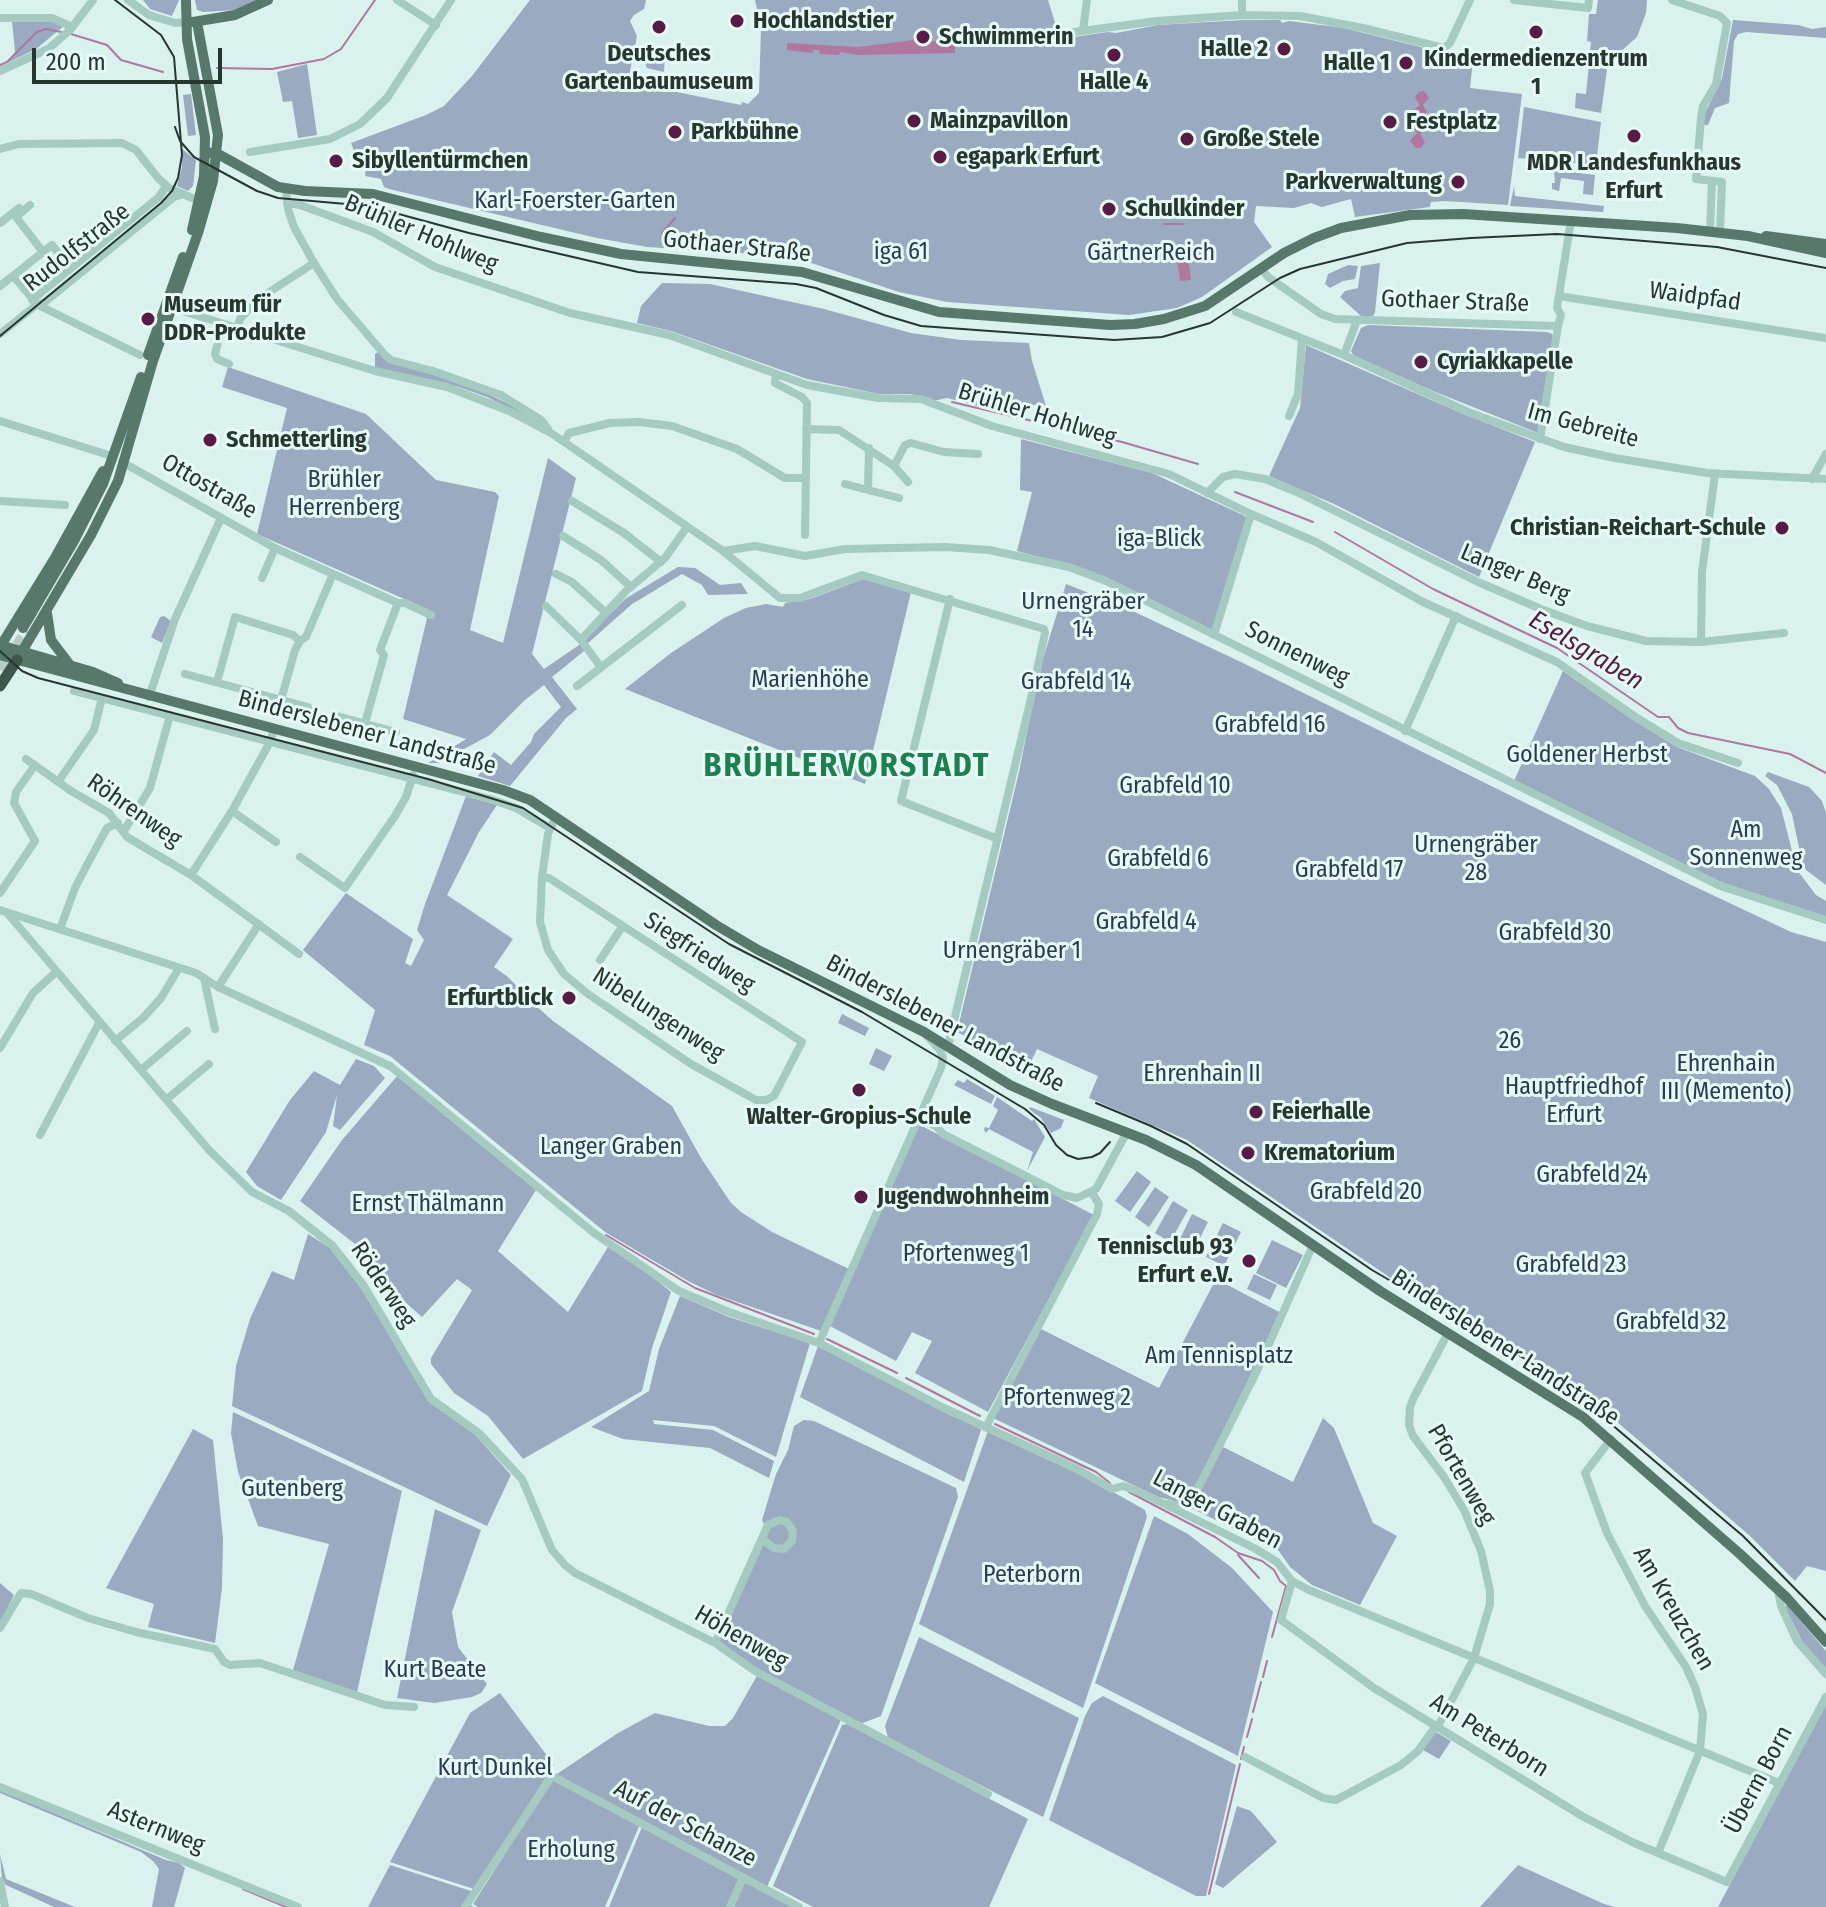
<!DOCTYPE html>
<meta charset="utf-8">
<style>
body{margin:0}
#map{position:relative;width:1826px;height:1907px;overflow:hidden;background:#d9f2ed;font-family:"Fira Sans Condensed",sans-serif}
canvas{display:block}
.scale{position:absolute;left:32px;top:48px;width:190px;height:36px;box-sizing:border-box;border:4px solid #27362f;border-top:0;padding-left:10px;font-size:24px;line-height:28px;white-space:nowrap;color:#27362f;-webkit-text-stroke:6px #e6faf6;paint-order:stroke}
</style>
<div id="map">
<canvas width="1826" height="1907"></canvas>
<div class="scale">200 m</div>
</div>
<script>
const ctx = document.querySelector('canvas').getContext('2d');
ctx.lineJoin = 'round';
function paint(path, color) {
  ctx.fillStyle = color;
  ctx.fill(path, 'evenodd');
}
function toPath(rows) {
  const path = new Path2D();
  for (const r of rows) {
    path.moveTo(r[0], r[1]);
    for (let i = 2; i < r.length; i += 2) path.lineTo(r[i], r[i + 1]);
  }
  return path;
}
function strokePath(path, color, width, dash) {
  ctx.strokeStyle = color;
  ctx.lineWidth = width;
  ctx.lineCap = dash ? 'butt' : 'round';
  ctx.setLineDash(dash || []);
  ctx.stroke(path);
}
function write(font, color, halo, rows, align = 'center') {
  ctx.font = font + ' "Fira Sans Condensed",sans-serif';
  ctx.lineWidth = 6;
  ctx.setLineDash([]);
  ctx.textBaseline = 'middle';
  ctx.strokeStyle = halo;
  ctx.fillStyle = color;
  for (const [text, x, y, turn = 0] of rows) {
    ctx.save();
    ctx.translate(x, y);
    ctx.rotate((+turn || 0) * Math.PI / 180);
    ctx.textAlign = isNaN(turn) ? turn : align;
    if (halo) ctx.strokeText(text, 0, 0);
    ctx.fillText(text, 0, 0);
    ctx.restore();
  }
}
paint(toPath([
 [143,0,179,0,172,16,150,9],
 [195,0,255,0,255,1,236,10,203,12,197,10],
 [530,0,646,0,644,9,634,15,630,21,637,36,629,77,632,83,741,105,742,102,748,104,759,93,761,28,755,0,1048,0,1060,39,1108,32,1116,33,1158,25,1243,20,1280,20,1282,23,1289,21,1344,28,1473,60,1470,88,1522,94,1508,205,1445,201,1431,202,1430,207,1355,217,1351,199,1322,207,1311,203,1294,208,1256,206,1254,222,1272,247,1202,297,1177,308,1129,315,947,302,899,292,790,256,647,247,597,238,389,189,384,187,381,179,365,176,366,168,370,166,364,149,354,151,351,143,426,115,444,106,472,76],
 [1598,0,1647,0,1646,13,1637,37,1610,61,1589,59,1591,42,1587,41,1589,14,1596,14],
 [45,20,64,26,36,49,7,63,15,52,12,21],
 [1733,20,1798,25,1812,29,1826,27,1826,38,1746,32,1738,34,1734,41,1729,103,1715,108,1708,125,1703,125,1705,113,1722,78],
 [648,51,665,54,664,72,647,68,645,63],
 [1589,63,1601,64,1607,70,1601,113,1575,108,1576,93,1586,94],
 [307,64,317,135,298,138,292,101,283,102,277,72],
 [191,94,196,135,188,136,183,95],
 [1524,107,1601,122,1596,165,1518,158],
 [182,149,196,160,193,186,188,191,177,186,182,167],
 [1554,170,1595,175,1593,195,1583,194,1584,181,1561,178,1559,191,1552,189,1552,183,1555,183],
 [1514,186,1515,196,1604,206,1603,212,1510,206],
 [1380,263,1375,312,1373,316,1361,316,1340,297,1345,291,1358,288,1361,266],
 [1348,265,1358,266,1355,279,1343,281,1330,288,1325,284,1328,274],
 [662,283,710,284,824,309,911,333,961,340,1029,343,1032,361,1046,406,1024,404,1018,416,947,398,933,401,911,394,879,394,807,379,671,331,637,323,641,306],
 [1368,325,1547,332,1552,334,1553,339,1538,433,1433,391,1354,356,1351,351,1361,328],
 [1306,345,1461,413,1535,442,1479,577,1334,504,1269,476,1300,408],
 [378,352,422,371,484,392,515,407,543,426,487,397,459,387,375,368,375,354],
 [228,367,366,414,436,480,495,492,499,496,470,630,503,643,548,458,576,478,532,654,544,669,579,645,625,599,678,567,695,568,720,585,741,583,748,594,708,595,702,585,682,574,632,604,587,644,589,647,552,677,577,709,566,718,510,786,478,776,494,752,511,765,531,742,534,734,561,707,544,685,525,700,490,735,438,763,428,763,466,739,403,719,429,610,257,534,287,408,222,387],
 [1021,439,1152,473,1245,516,1247,520,1212,630,1083,569,1017,551,1032,492,1020,490],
 [863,579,911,592,865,784,625,689,671,653,724,618,746,608,766,604,783,607,785,603,810,599],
 [1066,584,1122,606,1243,663,1685,882,1791,932,1826,942,1826,1571,1807,1566,1795,1581,1749,1535,1609,1415,1569,1383,1529,1356,1401,1285,1187,1140,1089,1098,1098,1076,1037,1049,1028,1068,957,1032,1019,772,1039,672],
 [164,616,171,621,162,643,151,637,160,617],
 [1563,671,1630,718,1677,747,1755,776,1769,789,1781,808,1797,870,1816,895,1826,901,1826,918,1721,882,1514,781],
 [1768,772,1809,787,1822,801,1826,813,1826,885,1806,870,1802,862,1792,814,1777,785,1765,776],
 [466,796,497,805,479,832,447,895,513,939,494,967,508,977,534,1004,553,1021,672,1106,701,1158,731,1203,741,1212,772,1232,849,1269,821,1331,717,1295,688,1281,605,1232,390,1056,364,1045,375,1010,303,950,346,893,413,939,405,963,411,966,424,940,417,930,425,904],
 [842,1014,869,1028,865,1036,838,1023],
 [876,1048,892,1056,884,1071,869,1064],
 [356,1059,374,1066,385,1078,340,1130,333,1126,337,1095,326,1132,281,1200,257,1186,246,1172,290,1100,314,1071,340,1085],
 [398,1075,536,1190,498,1251,568,1312,608,1247,649,1274,671,1292,652,1348,642,1391,523,1459,488,1416,454,1393,431,1364,431,1358,472,1290,457,1279,422,1317,405,1302,400,1307,387,1285,355,1244,300,1201,342,1140],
 [967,1079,995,1096,991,1104,954,1085,958,1080,964,1083],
 [997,1097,1032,1121,1034,1119,1045,1137,1027,1171,1033,1152,989,1129,986,1133,984,1130,985,1127,989,1128,998,1110,993,1106],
 [1030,1107,1064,1120,1061,1128,1051,1133,1041,1118,1029,1109],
 [918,1124,1094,1215,988,1412,915,1373,932,1341,912,1332,896,1361,830,1326],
 [1137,1171,1151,1182,1130,1212,1115,1201],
 [1155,1187,1169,1197,1149,1227,1135,1217],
 [1173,1201,1188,1210,1170,1242,1155,1233],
 [1192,1214,1208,1222,1192,1254,1176,1247],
 [1223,1223,1241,1232,1224,1266,1206,1257],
 [308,1234,330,1248,363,1291,429,1401,472,1431,511,1475,487,1526,232,1406,236,1366,250,1319,272,1271,294,1280],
 [1272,1240,1303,1255,1286,1288,1256,1273],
 [1254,1274,1277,1285,1270,1300,1247,1289],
 [1216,1279,1281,1313,1191,1497,1183,1503,1158,1497,993,1418,1039,1328,1159,1388],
 [680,1296,729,1317,810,1343,776,1457,714,1426,653,1420,654,1424,713,1430,774,1461,769,1478,710,1448,623,1439,591,1427,649,1391,659,1349],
 [818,1346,979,1428,981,1430,964,1482,800,1397],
 [233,1412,402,1491,357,1692,293,1670,329,1544,258,1526,238,1472,231,1433],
 [1323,1418,1334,1428,1373,1523,1397,1536,1360,1605,1312,1585,1290,1567,1279,1551,1191,1508,1223,1447,1293,1482],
 [804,1420,814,1421,956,1488,958,1497,881,1716,860,1724,756,1669,719,1641,767,1531,762,1520,776,1474,788,1450,794,1426],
 [193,1429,213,1440,223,1539,222,1588,215,1643,148,1627,154,1604,106,1588],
 [988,1431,1076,1471,1145,1510,1147,1517,1083,1708,919,1624],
 [435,1509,481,1530,452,1612,458,1647,487,1684,481,1693,472,1697,434,1703,397,1698],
 [1154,1516,1188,1534,1232,1568,1273,1612,1238,1756,1095,1683],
 [0,1583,14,1595,0,1623],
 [1787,1605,1826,1651,1826,1668,1803,1643,1785,1607],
 [919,1637,1079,1718,1043,1817,888,1738,885,1726],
 [758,1674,841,1720,766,1889,799,1907,609,1907,644,1822,554,1776,618,1733,655,1713,709,1726,725,1726,733,1718],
 [500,1693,554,1765,474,1889,390,1862,470,1713],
 [1103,1696,1236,1765,1206,1896,1196,1896,1049,1820,1085,1716,1092,1703],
 [1826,1705,1826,1907,1718,1907,1783,1785],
 [847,1724,1028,1819,989,1907,813,1907,773,1886,842,1725],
 [1436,1732,1451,1741,1439,1759,1423,1750],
 [552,1780,640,1824,605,1907,478,1907,473,1904],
 [0,1790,166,1860,179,1863,185,1868,174,1907,152,1907,159,1869,153,1861,141,1852,0,1793],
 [1237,1806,1251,1811,1277,1842,1223,1888,1215,1884],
 [0,1854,6,1879,75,1907,54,1907,6,1885,2,1879],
 [390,1865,474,1892,467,1903,474,1907,368,1907],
 [1518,1865,1604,1904,1615,1907,1480,1907]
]), '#99aac1');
paint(toPath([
 [922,39,955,44,955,53,859,55,840,52,839,55,820,54,819,50,813,50,813,53,787,50,787,43,858,47],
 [1424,91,1429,98,1423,105,1427,112,1421,119,1426,127,1420,134,1425,142,1421,148,1416,148,1410,141,1417,133,1412,126,1418,119,1414,115,1415,109,1420,105,1415,97,1419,92],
 [1188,257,1191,280,1180,281,1177,259]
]), '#b0779f');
strokePath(toPath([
 [71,34,107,45,121,60,163,72],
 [0,65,7,62,37,32,46,29,61,32],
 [217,68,272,69,324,59,341,49,375,0],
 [1164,224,1183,224],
 [662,233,675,218],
 [952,402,1122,442,1198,464],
 [1235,492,1313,522],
 [1335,532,1433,589,1557,648,1658,717,1669,717,1678,728,1688,733,1790,754,1826,773],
 [606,1235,695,1288,814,1334],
 [827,1339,897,1373],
 [906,1378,980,1416],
 [995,1424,1096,1472,1110,1483],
 [1129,1492,1215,1537,1238,1553,1262,1561,1274,1570,1280,1581,1286,1586,1272,1637],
 [1238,1555,1259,1578],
 [1263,1677,1267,1661],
 [1253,1712,1261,1682],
 [1247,1737,1252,1719],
 [1241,1759,1244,1747],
 [243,1889,286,1907],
 [1209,1894,1240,1764]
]), '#b0779f', 2);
strokePath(toPath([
 [0,670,27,630]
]), '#b5ccc7', 10, [10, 5]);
strokePath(toPath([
 [128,0,149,15,175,23,187,22],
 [397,0,436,25],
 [1242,0,1242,15],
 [1514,0,1588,8,1589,0],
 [1672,0,1720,16,1727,23,1716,84,1703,106,1701,118,1696,179,1722,182,1720,232],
 [0,18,52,18,72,27],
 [1083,30,1087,0],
 [1059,34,1157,21,1242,15,1300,16,1363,28,1444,48,1450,43,1470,0],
 [0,71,48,49,70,30,93,0],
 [0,149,19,144,122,143,136,150,158,178,169,188,199,201],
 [250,152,330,139,360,124,387,98,451,0],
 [286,189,288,209,294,227,314,263,337,299,385,355,391,360,433,371,501,395,541,420,548,429],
 [287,203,300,205,373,232,435,267,570,313,669,335,807,385,878,398,921,399,992,426,1169,474,1251,514,1316,542,1423,602,1557,662,1637,718,1678,743,1738,763],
 [13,213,43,252],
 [17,216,30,205],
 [0,223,19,208],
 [1710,231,1712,181],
 [1261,268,1268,277,1321,314,1335,319,1558,326,1561,315,1557,308,1571,220],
 [13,276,38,305,140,355],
 [0,286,52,245,67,264],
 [1559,296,1826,338],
 [32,300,159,197,166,186],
 [173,308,375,371,447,387,509,411,551,433,723,551,780,598,800,598,862,575,1044,629,1045,633,1031,698,948,1046],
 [1236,312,1344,355,1468,412,1564,447,1615,458,1707,473,1826,479],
 [223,324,215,354,217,359,229,364],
 [237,328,240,319,257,300,314,263],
 [0,334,35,306,45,302,174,197,180,195],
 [1344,355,1357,320],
 [776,375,775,383,802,397,807,403,805,535],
 [1289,416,1298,394,1302,339],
 [0,421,112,456],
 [806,429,839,430,894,466,908,482],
 [1540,439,1558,326],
 [564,442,569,433,610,423,639,422,672,426,737,449,785,478,805,478],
 [122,462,275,548,398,603,405,603,431,615],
 [894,466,905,445,911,443,944,452,978,454],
 [1812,479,1826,454],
 [845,484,899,498],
 [868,490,869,448],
 [1207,493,1223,477,1235,474,1265,479,1299,493,1478,582,1541,609,1587,626,1646,641,1701,642,1784,633],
 [0,501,65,505],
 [572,501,624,533,661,562],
 [563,536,601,560,631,587],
 [723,551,755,546,805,556,845,549,945,547,989,550,1069,567,1106,581,1720,886,1826,920],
 [556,574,572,582,606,613],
 [262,578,275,548],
 [950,599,901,801,998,839],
 [546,606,581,640,600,666],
 [1214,635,1251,514],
 [581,640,626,591,665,558,687,527],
 [1701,642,1702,572,1715,474],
 [185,674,308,707],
 [217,682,235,617,293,635,300,641],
 [577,686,682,605],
 [74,691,490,799,516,808,550,828],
 [149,697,175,619,221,518],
 [281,700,295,650,300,641,306,637,333,574],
 [337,716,396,732],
 [365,723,384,655,380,650,398,603],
 [1405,731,1456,616],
 [26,759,71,791,109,813,127,837,191,875,299,954],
 [58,782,94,730,102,698],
 [232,811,276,842],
 [124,831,150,788,170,715],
 [300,857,345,888,395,816,406,797,413,775],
 [191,875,232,811,270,742,274,729],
 [542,877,549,878,802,1042,774,1096,766,1100,756,1100,691,1064,588,994,564,974,548,950,540,922,542,877,548,834,556,816],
 [0,893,35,841,14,803,16,792,35,765],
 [0,910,196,973,218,987,390,1066,594,1233,679,1291,729,1312,819,1343,944,1408,1077,1469,1112,1489,1123,1486,1140,1492,1254,1548,1277,1562,1292,1581,1309,1590,1779,1783],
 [8,914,209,1150,252,1192,289,1211,333,1246,364,1286,431,1399,479,1433,522,1479,552,1550,565,1565,575,1573,715,1643,755,1671,988,1794],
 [60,929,75,888,89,861,107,828,118,823],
 [600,960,622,927],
 [204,978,215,1029],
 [218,987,259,924],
 [115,1041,143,1018,161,998,179,968],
 [0,1048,33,993,55,973],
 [142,1069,187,1031],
 [167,1099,209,1064],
 [918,1117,937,1127,943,1134,1026,1176,1063,1195,1077,1198,1096,1189,1127,1132],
 [40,1135,99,1023],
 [819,1343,941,1068,943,1058,940,1050,927,1036],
 [986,1427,1097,1214,1099,1204,1092,1193],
 [1611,1439,1585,1473,1607,1533,1645,1606,1686,1667,1695,1687,1703,1714,1700,1751,1658,1853],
 [1168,1504,1183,1506,1193,1498,1257,1371,1313,1245],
 [1292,1581,1281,1620,1374,1688,1582,1816,1632,1842,1727,1882,1826,1697],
 [1778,1590,1781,1606,1797,1641,1826,1674],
 [0,1628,21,1593,31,1594,88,1618,136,1632,215,1649,224,1662,230,1665,260,1663,385,1705,414,1707],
 [715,1643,768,1525,780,1520,787,1522,793,1531,792,1541,784,1549,774,1548,762,1539],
 [1437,1728,1474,1658,1490,1604,1490,1591,1481,1551,1464,1510,1444,1477,1413,1436,1409,1425,1410,1407,1414,1397,1448,1333],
 [1245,1757,1323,1798,1336,1800,1401,1765,1418,1751,1435,1727],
 [0,1787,298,1907],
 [0,1881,5,1907],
 [465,1907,552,1776,799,1907],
 [730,1907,743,1878]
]), '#a5cac0', 8);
strokePath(toPath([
 [186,0,187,39,205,137,204,176,192,230],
 [193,22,235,15,268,0],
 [205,152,218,154,278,187,305,191,373,194,541,237,621,254,802,272,939,312,1110,325,1135,324,1164,319,1205,306,1284,253,1314,238,1341,228,1410,215,1463,214,1677,228,1748,236,1826,253],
 [1766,236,1826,244],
 [148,355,183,257],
 [47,613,51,640,70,665],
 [23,628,74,541,103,484,141,377],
 [0,645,93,672,118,683],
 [0,647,56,556,103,471],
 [0,655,503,790,530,800,716,925,758,950,924,1032,1010,1085,1052,1104,1146,1140,1196,1165,1380,1291,1583,1417,1740,1554,1787,1598,1826,1642],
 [17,660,91,535,118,481,153,361,198,233,213,181,218,135,197,22]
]), '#57786b', 10);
strokePath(toPath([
 [0,686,17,660]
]), '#3d574c', 11);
strokePath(toPath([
 [175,127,180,141,194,157,257,191,278,198,369,206,469,233,638,272,796,284,816,288,884,315,921,326,1114,340,1162,337,1210,323,1280,278,1300,269,1407,243,1471,238,1557,234,1620,239,1717,247,1826,268],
 [0,336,161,203,172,191,178,178,182,155,174,57,161,35,115,0],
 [0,651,22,671,38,678,428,779,523,808,729,944,862,1012,1025,1109,1044,1125,1056,1145,1067,1155,1078,1159,1092,1157,1100,1153,1110,1142],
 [1096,1103,1151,1126,1187,1144,1372,1270,1525,1359,1571,1390,1743,1536,1826,1620]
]), '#27362f', 2);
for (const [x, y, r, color] of [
 [737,21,8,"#581b45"],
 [659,27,8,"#581b45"],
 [1536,32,8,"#581b45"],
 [923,37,8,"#581b45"],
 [1284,49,8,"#581b45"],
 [1114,55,8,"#581b45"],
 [1406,63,8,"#581b45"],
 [914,121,8,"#581b45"],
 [1390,122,8,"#581b45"],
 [675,132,8,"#581b45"],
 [1634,136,8,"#581b45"],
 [1187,139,8,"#581b45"],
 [940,157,8,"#581b45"],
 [336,161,8,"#581b45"],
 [1458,182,8,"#581b45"],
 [1109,209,8,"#581b45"],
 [148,319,8,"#581b45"],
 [1421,362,8,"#581b45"],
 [210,440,8,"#581b45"],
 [1782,528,8,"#581b45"],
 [569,998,8,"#581b45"],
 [859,1090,8,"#581b45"],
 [1256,1112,8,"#581b45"],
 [1248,1153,8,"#581b45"],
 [861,1197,8,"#581b45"],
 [1249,1261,8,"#581b45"]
]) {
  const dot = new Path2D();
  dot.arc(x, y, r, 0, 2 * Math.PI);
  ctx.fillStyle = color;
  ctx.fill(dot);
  strokePath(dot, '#e6faf6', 3);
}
write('bold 24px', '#27362f', '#e6faf6', [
 ["Hochlandstier",753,21],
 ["Schwimmerin",939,37],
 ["Halle 2",1268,49,"right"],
 ["Deutsches",659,54,"center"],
 ["Gartenbaumuseum",659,82,"center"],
 ["Kindermedienzentrum",1536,59,"center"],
 ["1",1536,87,"center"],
 ["Halle 1",1390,63,"right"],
 ["Halle 4",1114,82,"center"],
 ["Mainzpavillon",930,121],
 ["Festplatz",1406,122],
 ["Parkbühne",691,132],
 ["Große Stele",1203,139],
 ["egapark Erfurt",956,157],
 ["Sibyllentürmchen",352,161],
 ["MDR Landesfunkhaus",1634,163,"center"],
 ["Erfurt",1634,191,"center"],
 ["Parkverwaltung",1442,182,"right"],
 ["Schulkinder",1125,209],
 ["Museum für",164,305],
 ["DDR-Produkte",164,333],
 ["Cyriakkapelle",1437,362],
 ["Schmetterling",226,440],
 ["Christian-Reichart-Schule",1766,528,"right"],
 ["Erfurtblick",553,998,"right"],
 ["Feierhalle",1272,1112],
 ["Walter-Gropius-Schule",859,1117,"center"],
 ["Krematorium",1264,1153],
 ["Jugendwohnheim",877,1197],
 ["Tennisclub 93",1233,1247,"right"],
 ["Erfurt e.V.",1233,1275,"right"]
], 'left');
write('24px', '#2a3a55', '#e6faf6', [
 ["Karl-Foerster-Garten",575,201],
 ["iga 61",901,252],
 ["GärtnerReich",1151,253],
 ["Brühler",344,480],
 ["Herrenberg",344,508],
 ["iga-Blick",1159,539],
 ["Urnengräber",1083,602],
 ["14",1083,630],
 ["Marienhöhe",810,680],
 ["Grabfeld 14",1076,682],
 ["Grabfeld 16",1270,725],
 ["Goldener Herbst",1587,755],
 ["Grabfeld 10",1175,786],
 ["Am",1746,830],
 ["Sonnenweg",1746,858],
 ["Urnengräber",1476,845],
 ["28",1476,873],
 ["Grabfeld 6",1158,859],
 ["Grabfeld 17",1349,870],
 ["Grabfeld 4",1146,922],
 ["Grabfeld 30",1555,933],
 ["Urnengräber 1",1012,951],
 ["26",1510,1041],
 ["Ehrenhain",1726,1064],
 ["III (Memento)",1726,1092],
 ["Ehrenhain II",1202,1074],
 ["Hauptfriedhof",1574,1087],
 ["Erfurt",1574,1115],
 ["Langer Graben",611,1147],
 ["Grabfeld 24",1592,1175],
 ["Grabfeld 20",1366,1192],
 ["Ernst Thälmann",428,1204],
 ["Pfortenweg 1",966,1254],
 ["Grabfeld 23",1571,1265],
 ["Grabfeld 32",1671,1322],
 ["Am Tennisplatz",1219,1356],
 ["Pfortenweg 2",1067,1398],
 ["Gutenberg",292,1489],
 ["Peterborn",1032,1575],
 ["Kurt Beate",435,1670],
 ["Kurt Dunkel",495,1768],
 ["Erholung",571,1850]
]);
write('24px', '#27362f', '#e6faf6', [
 ["Brühler Hohlweg",421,234,23],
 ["Gothaer Straße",737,247,6],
 ["Rudolfstraße",77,248,-38],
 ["Waidpfad",1695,297,8],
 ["Gothaer Straße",1455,302,2],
 ["Brühler Hohlweg",1037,415,17],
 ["Im Gebreite",1583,426,15],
 ["Ottostraße",209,487,30],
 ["Langer Berg",1515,574,23],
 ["Sonnenweg",1297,654,27],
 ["Binderslebener Landstraße",367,733,15],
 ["Röhrenweg",134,811,35],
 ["Siegfriedweg",699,953,33],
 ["Nibelungenweg",658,1015,33],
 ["Binderslebener Landstraße",945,1024,28],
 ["Röderweg",383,1285,56],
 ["Binderslebener Landstraße",1505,1348,33],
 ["Pfortenweg",1461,1475,60],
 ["Langer Graben",1217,1510,28],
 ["Am Kreuzchen",1673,1609,60],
 ["Höhenweg",741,1638,30],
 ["Am Peterborn",1489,1736,32],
 ["Überm Born",1759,1780,-62],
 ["Auf der Schanze",685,1824,28],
 ["Asternweg",156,1828,22]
]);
write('italic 26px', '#581b45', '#e6faf6', [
 ["Eselsgraben",1586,651,31]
]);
ctx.letterSpacing = '2px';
write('bold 32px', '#1c814e', '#e6faf6', [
 ["BRÜHLERVORSTADT",847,767]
]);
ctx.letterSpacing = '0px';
</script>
